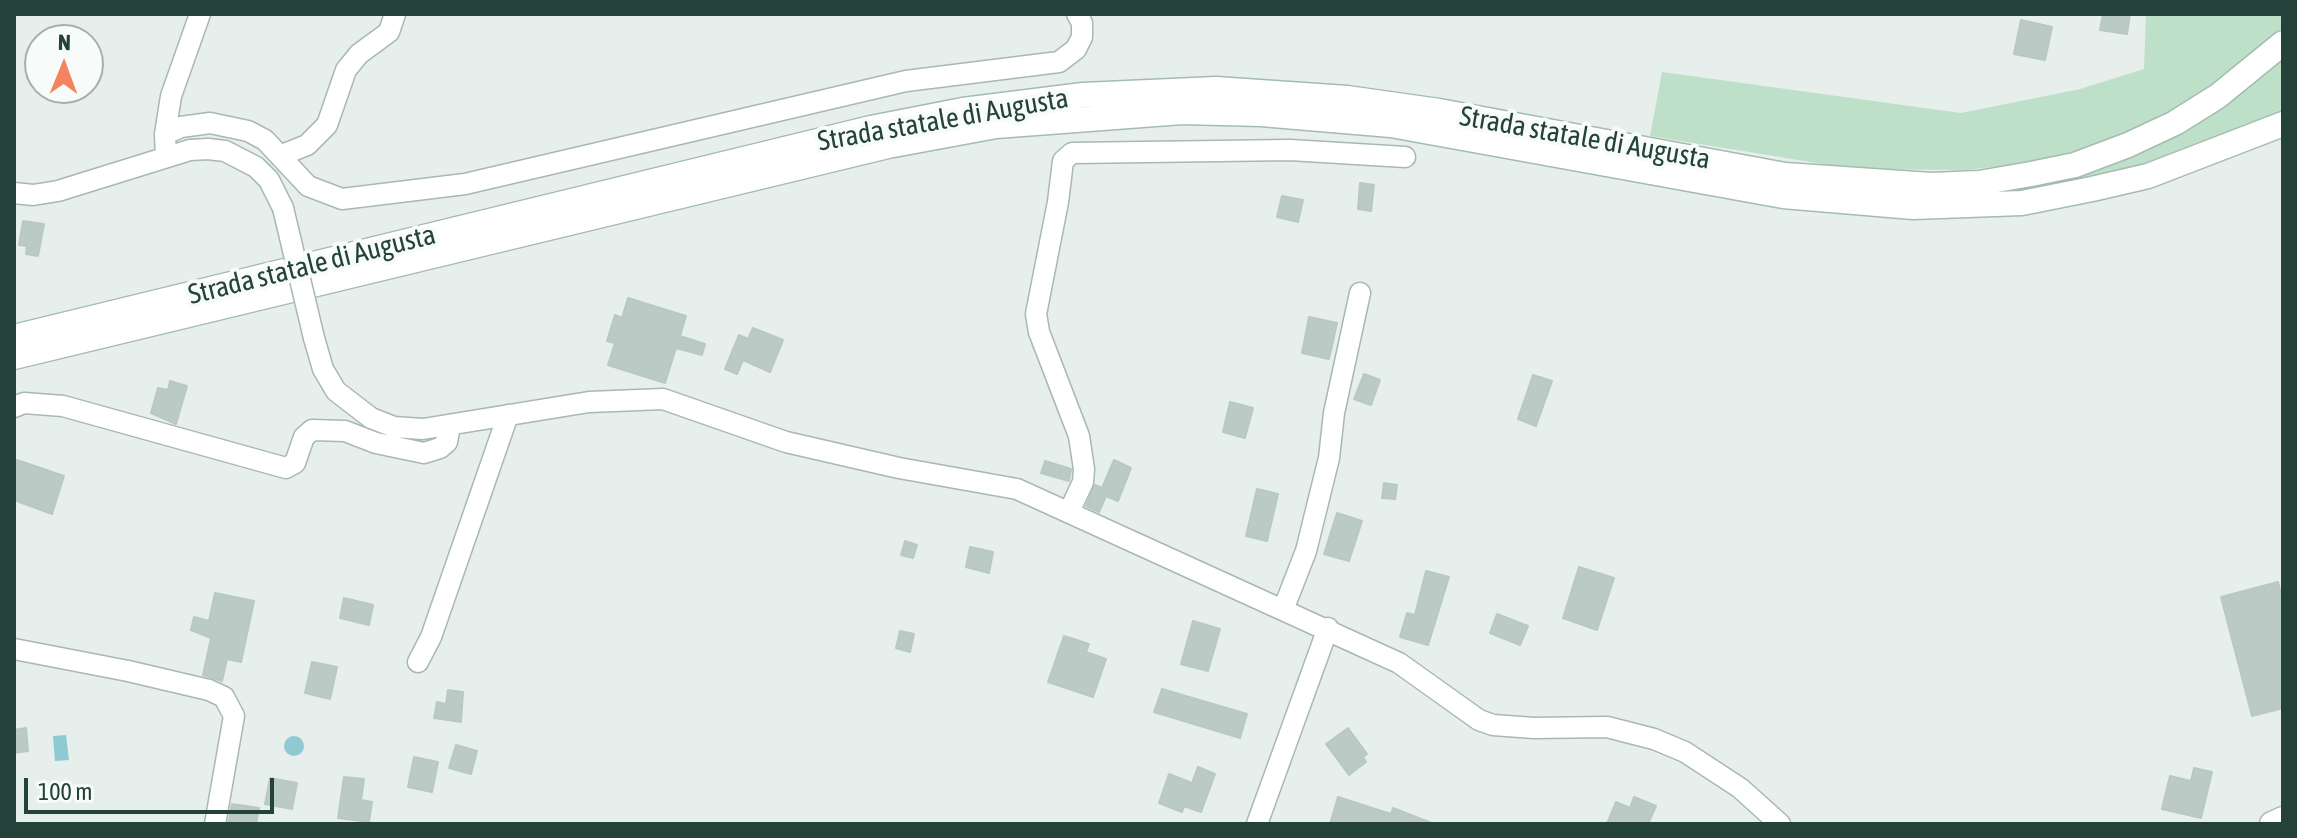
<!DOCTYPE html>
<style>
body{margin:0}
#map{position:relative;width:2297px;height:838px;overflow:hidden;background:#e6efeb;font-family:"Asap Condensed",sans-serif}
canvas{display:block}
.frame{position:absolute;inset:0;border:16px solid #24423a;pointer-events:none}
.north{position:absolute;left:24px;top:24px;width:80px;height:80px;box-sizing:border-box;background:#f7fbf9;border:2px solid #a3b1ad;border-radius:50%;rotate:1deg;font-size:22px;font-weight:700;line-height:32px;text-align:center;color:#24423a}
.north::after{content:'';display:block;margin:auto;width:28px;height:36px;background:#f4845f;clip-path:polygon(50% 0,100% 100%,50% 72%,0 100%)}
.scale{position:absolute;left:24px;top:778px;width:250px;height:36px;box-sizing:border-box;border:4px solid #24423a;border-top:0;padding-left:10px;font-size:24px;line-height:28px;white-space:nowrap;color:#24423a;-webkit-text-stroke:6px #f7fbf9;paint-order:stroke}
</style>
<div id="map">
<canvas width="2297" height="838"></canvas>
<div class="frame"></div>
<div class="north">N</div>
<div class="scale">100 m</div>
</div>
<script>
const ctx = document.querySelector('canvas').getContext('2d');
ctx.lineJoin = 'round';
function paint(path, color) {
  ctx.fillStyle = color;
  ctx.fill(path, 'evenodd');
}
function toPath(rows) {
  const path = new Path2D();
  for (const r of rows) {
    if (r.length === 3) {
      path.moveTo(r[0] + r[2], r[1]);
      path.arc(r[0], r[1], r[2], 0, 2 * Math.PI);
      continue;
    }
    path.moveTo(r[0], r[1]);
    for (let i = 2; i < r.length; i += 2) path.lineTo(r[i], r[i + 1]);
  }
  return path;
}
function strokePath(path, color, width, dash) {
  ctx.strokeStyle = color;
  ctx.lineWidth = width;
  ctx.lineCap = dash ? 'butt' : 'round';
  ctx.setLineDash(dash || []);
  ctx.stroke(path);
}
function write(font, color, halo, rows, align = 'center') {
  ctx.font = font + ' "Asap Condensed",sans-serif';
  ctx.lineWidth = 8;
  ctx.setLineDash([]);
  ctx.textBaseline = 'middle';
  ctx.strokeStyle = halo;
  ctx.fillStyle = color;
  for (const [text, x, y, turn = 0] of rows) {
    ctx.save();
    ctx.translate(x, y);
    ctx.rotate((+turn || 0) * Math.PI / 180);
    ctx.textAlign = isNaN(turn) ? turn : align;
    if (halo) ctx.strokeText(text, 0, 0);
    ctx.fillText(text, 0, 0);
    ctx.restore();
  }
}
paint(toPath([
 [2146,14,2283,14,2283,28,2203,93,2148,124,2072,152,2021,164,1966,170,1854,169,1650,136,1662,72,1961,113,2080,89,2144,69],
 [2283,55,2283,119,2124,172,2051,187,1989,195,2211,112,2252,83]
]), '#bfe0c8');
paint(toPath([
 [66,735,69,760,55,761,53,736],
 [294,746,10]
]), '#8ec9d4');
const building = toPath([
 [2103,14,2130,14,2127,34,2100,30,2103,14],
 [2021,20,2052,27,2045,60,2014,54,2021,20],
 [1360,183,1374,185,1371,211,1358,209,1360,183],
 [1282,196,1303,200,1298,222,1277,217,1282,196],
 [23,221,44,224,38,256,26,254,27,246,19,245,23,221],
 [628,298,686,316,680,336,705,344,702,355,676,348,665,383,608,365,615,343,607,341,615,315,622,318,628,298],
 [1309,317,1337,323,1329,359,1302,353,1309,317],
 [753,328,783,340,770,372,743,360,737,374,725,369,739,335,748,339,753,328],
 [1364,374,1380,380,1371,405,1354,399,1364,374],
 [1533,375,1552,381,1536,426,1518,419,1533,375],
 [170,381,187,386,176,424,151,413,158,388,168,390,170,381],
 [1230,402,1253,408,1245,438,1223,432,1230,402],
 [17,460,64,476,52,514,14,500,17,460],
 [1114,460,1131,468,1118,501,1106,496,1099,512,1086,506,1095,485,1102,488,1114,460],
 [1045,461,1071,469,1069,481,1041,473,1045,461],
 [1384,483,1397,485,1395,499,1382,498,1384,483],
 [1257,489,1278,494,1267,541,1246,536,1257,489],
 [1337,513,1362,521,1349,561,1324,554,1337,513],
 [905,541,917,545,913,558,901,555,905,541],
 [970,547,993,552,989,573,966,567,970,547],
 [1579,567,1614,578,1597,630,1563,618,1579,567],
 [1426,571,1449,577,1428,645,1400,637,1407,613,1415,615,1426,571],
 [2278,582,2283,602,2283,708,2252,716,2221,597,2278,582],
 [215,593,254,601,241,662,227,659,222,681,203,675,211,638,191,630,194,617,209,621,215,593],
 [344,598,373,605,369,625,340,618,344,598],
 [1497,614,1528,626,1520,645,1490,633,1497,614],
 [1193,621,1220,629,1208,671,1181,664,1193,621],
 [900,631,914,634,910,652,896,648,900,631],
 [1064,636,1089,644,1086,652,1106,659,1093,697,1048,682,1064,636],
 [312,662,337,667,330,699,305,693,312,662],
 [1162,689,1247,714,1240,738,1154,712,1162,689],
 [448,690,463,692,461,722,434,718,437,702,446,704,448,690],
 [26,728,28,751,14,753,14,730,26,728],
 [1348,728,1367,754,1363,757,1366,762,1349,775,1326,744,1348,728],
 [456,745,477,751,471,774,449,768,456,745],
 [414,757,438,762,432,792,408,787,414,757],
 [1198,767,1215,774,1201,812,1184,806,1182,812,1159,803,1169,774,1192,783,1198,767],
 [2194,768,2212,772,2201,818,2162,809,2170,776,2191,781,2194,768],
 [344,777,364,779,361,800,372,802,369,822,338,818,344,777],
 [270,778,297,783,292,809,265,804,270,778],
 [1338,797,1391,814,1393,808,1434,824,1330,824,1338,797],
 [1634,797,1656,806,1648,824,1607,824,1616,802,1630,808,1634,797],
 [232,804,259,808,256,824,228,824,232,804]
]);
paint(building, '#bbcac4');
strokePath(building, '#b8c9c2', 2);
const street = toPath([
 [165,134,171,96,200,14],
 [282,155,307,145,327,125,346,70,359,54,389,32,395,14],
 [166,157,165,134,181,127,210,123,248,131,265,140,308,186,342,199,465,184,906,81,1059,62,1076,49,1082,37,1082,23,1077,14],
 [14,193,33,195,58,191,190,150,208,149,225,151,256,167,269,180,283,208],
 [314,338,323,369,336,391,371,418,394,427,423,429,589,402,663,399,786,442,899,468,1017,489,1399,663,1479,720,1493,725,1534,728,1607,727,1654,739,1685,752,1740,788,1780,824],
 [14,407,24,403,63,406,286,468,295,463,304,437,312,430,345,431,376,443,424,453,440,448,447,442,450,426],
 [1069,512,1083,482,1084,469,1079,436,1039,332,1036,314,1058,202,1063,161,1072,153,1290,150,1405,157],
 [1283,610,1306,551,1329,458,1334,413,1360,293],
 [14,649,128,671,209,690,224,697,234,716,215,824],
 [418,662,431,637,508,415],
 [1257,824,1328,628]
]);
const secondary = toPath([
 [14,337,871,128,963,110,1083,95,1216,89,1347,98,1439,111,1785,175,1931,185,1979,183,2031,174,2075,165,2128,145,2175,123,2218,96,2283,43],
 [14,357,888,146,996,126,1182,112,1261,114,1391,125,1783,196,1913,207,2022,203,2092,189,2148,176,2283,124],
 [2272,824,2283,819]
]);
strokePath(street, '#a8b8b2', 23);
strokePath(secondary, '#a4bbb3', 27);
strokePath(street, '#fff', 20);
strokePath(secondary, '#fff', 24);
const streetBridge = toPath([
 [283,208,314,338]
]);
strokePath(streetBridge, '#a8b8b2', 23, []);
strokePath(streetBridge, '#fff', 20);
write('28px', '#24423a', '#f7fbf9', [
 ["Strada statale di Augusta",943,120,-10],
 ["Strada statale di Augusta",1585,138,10],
 ["Strada statale di Augusta",312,265,-14]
]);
</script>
